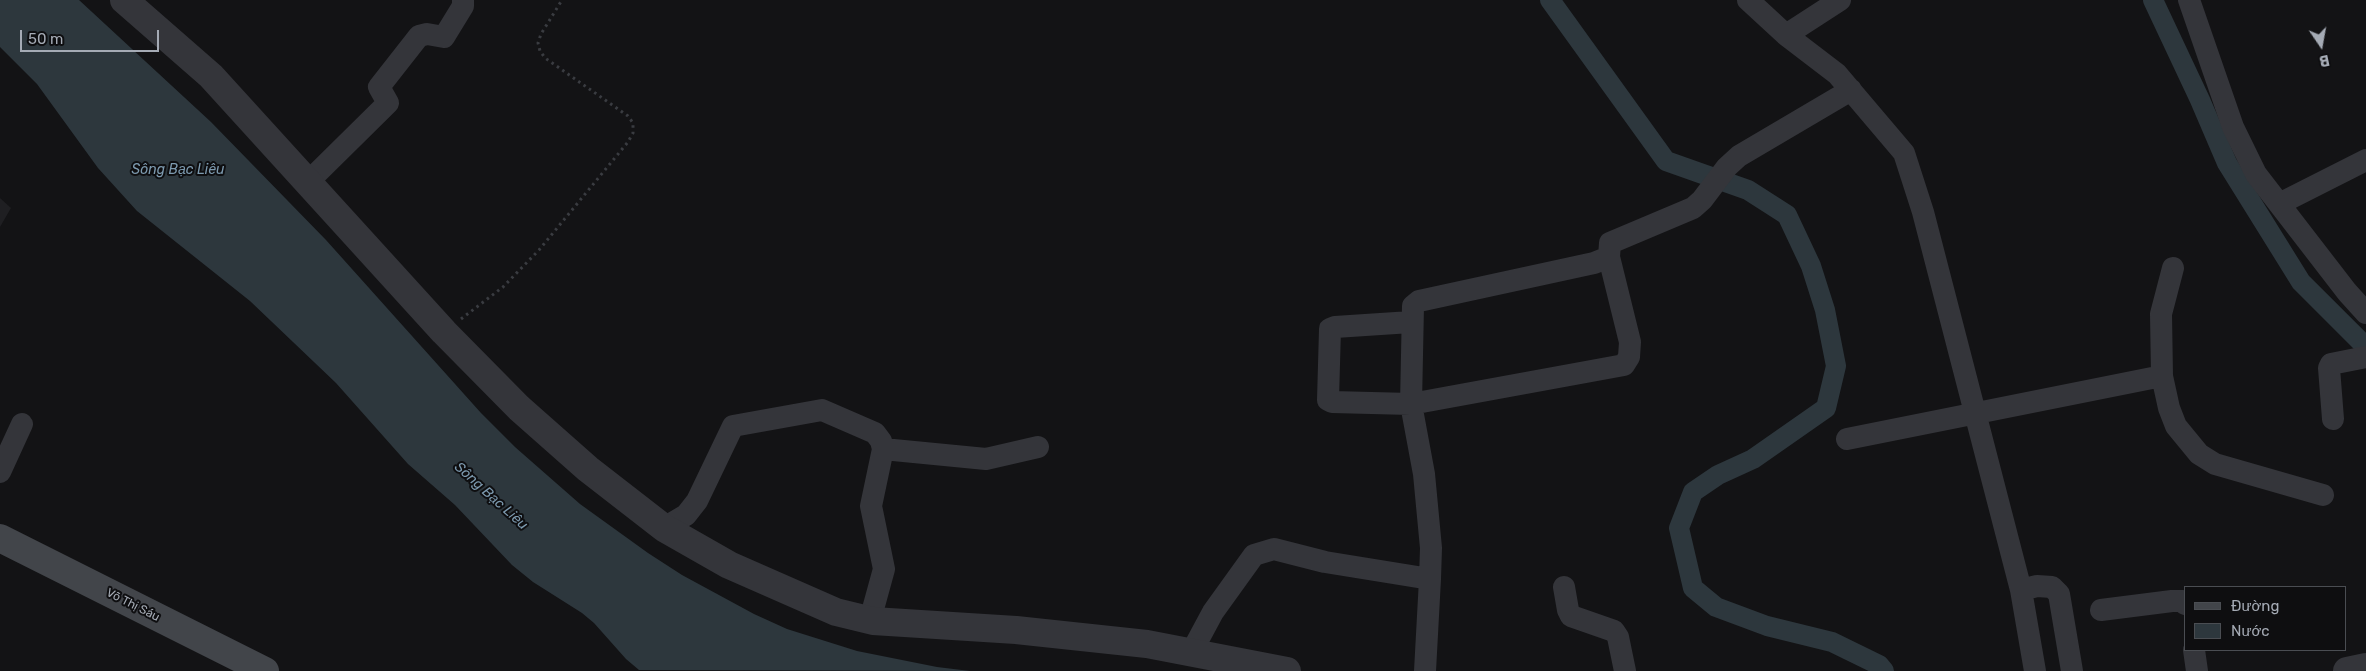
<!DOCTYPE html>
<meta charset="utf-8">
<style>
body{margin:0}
#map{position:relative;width:2366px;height:671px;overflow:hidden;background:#131315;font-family:Rubik,sans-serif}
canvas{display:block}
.legend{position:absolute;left:2184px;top:586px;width:162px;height:65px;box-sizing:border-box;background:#0e0e10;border:1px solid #4a4d52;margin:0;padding:6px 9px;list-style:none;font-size:15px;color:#a5abb5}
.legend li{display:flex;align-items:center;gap:10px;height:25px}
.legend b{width:25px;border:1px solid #4a4d52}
.north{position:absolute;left:2296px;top:20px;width:50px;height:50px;-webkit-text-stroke:4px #0e0e10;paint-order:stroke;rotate:168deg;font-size:14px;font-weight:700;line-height:20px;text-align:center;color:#a5abb5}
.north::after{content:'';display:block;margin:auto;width:18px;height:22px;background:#a5abb5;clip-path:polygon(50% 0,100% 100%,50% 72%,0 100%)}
.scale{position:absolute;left:20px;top:30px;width:139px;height:22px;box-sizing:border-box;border:2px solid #a5abb5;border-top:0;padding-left:6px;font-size:15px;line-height:18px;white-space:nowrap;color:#a5abb5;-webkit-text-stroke:4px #0e0e10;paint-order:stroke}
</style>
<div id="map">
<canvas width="2366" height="671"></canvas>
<ul class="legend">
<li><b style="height:6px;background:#42454a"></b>Đường</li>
<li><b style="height:14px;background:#2d373d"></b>Nước</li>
</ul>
<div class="north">B</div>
<div class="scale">50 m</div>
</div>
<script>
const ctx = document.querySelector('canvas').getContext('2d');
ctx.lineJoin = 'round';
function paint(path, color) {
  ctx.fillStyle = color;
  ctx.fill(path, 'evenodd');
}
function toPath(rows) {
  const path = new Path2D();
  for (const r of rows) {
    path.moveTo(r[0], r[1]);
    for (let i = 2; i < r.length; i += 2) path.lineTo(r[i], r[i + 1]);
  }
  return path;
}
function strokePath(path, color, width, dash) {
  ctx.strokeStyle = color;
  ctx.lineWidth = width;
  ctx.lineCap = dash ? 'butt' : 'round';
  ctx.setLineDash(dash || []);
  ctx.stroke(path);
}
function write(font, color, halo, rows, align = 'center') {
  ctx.font = font + ' Rubik,sans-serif';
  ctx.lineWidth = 4;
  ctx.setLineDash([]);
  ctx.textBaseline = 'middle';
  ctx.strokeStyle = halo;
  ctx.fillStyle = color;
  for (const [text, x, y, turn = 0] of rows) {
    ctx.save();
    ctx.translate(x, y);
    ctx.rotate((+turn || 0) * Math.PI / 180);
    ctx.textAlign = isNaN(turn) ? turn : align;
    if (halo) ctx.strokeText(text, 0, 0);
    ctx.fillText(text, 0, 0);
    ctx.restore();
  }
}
paint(toPath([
 [0,198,11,208,0,227]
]), '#1f1f22');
paint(toPath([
 [0,0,79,0,211,122,326,240,481,413,515,447,580,504,648,553,682,575,754,614,787,629,857,651,937,667,970,671,639,670,626,659,594,623,582,613,533,582,512,565,455,505,408,464,336,383,250,301,137,211,98,168,37,84,0,47]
]), '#2d373d');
strokePath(toPath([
 [1550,0,1666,161,1748,190,1787,215,1811,266,1825,310,1836,366,1826,408,1753,459,1718,475,1693,492,1679,528,1693,588,1716,607,1767,626,1832,642,1879,665,1884,671],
 [2153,0,2200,100,2227,163,2301,282,2366,347]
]), '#2d373d', 20);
strokePath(toPath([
 [461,319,503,287,539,250,628,142,633,133,633,123,628,116,545,58,540,51,538,43,541,34,562,0]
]), '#3a3c41', 3, [2.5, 4]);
strokePath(toPath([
 [1748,0,1786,35,1837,74,1904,153,1923,212,2021,590],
 [2189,0,2233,127,2256,174,2347,292,2366,313],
 [1786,35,1840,0],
 [309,181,388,103,379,87,419,36,427,34,444,37,463,6,463,0],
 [2279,204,2366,160],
 [1411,322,1335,327,1330,329,1328,400,1332,402,1411,404,1624,365,1629,357,1630,342,1609,257,1610,243,1693,208,1702,200,1727,167,1739,156,1851,90],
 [2162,376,2161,314,2173,268],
 [2333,419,2329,368,2331,364,2366,357],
 [1847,439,2162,376,2169,408,2176,426,2199,454,2215,464,2323,495],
 [883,449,986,459,1038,447],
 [0,472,22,424],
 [664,528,686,515,697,501,733,426,822,410,875,433,881,441,883,449,871,506,884,569,870,620],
 [1430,579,1431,548,1424,474,1411,404,1413,306,1419,301,1594,263,1609,257],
 [1564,587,1568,610,1571,616,1614,631,1618,637,1625,671],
 [2101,610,2172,601,2183,601,2185,604],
 [2194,650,2197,671],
 [1191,653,1213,612,1254,555,1274,549,1325,562,1430,579,1425,671],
 [2035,671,2021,590,2037,586,2052,587,2059,594,2072,671]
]), '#34353a', 22);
strokePath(toPath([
 [124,0,211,76,444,332,519,408,588,469,664,528,729,565,836,612,873,621,1016,630,1147,644,1287,671],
 [2347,671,2366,667]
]), '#34353a', 28);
strokePath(toPath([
 [0,538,265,671]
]), '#42454a', 28);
write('12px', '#a5abb5', '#0e0e10', [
 ["Võ Thị Sáu",133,605,27]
]);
write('italic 14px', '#7d9aaf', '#0e0e10', [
 ["Sông Bạc Liêu",178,170],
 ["Sông Bạc Liêu",491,496,42]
]);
</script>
